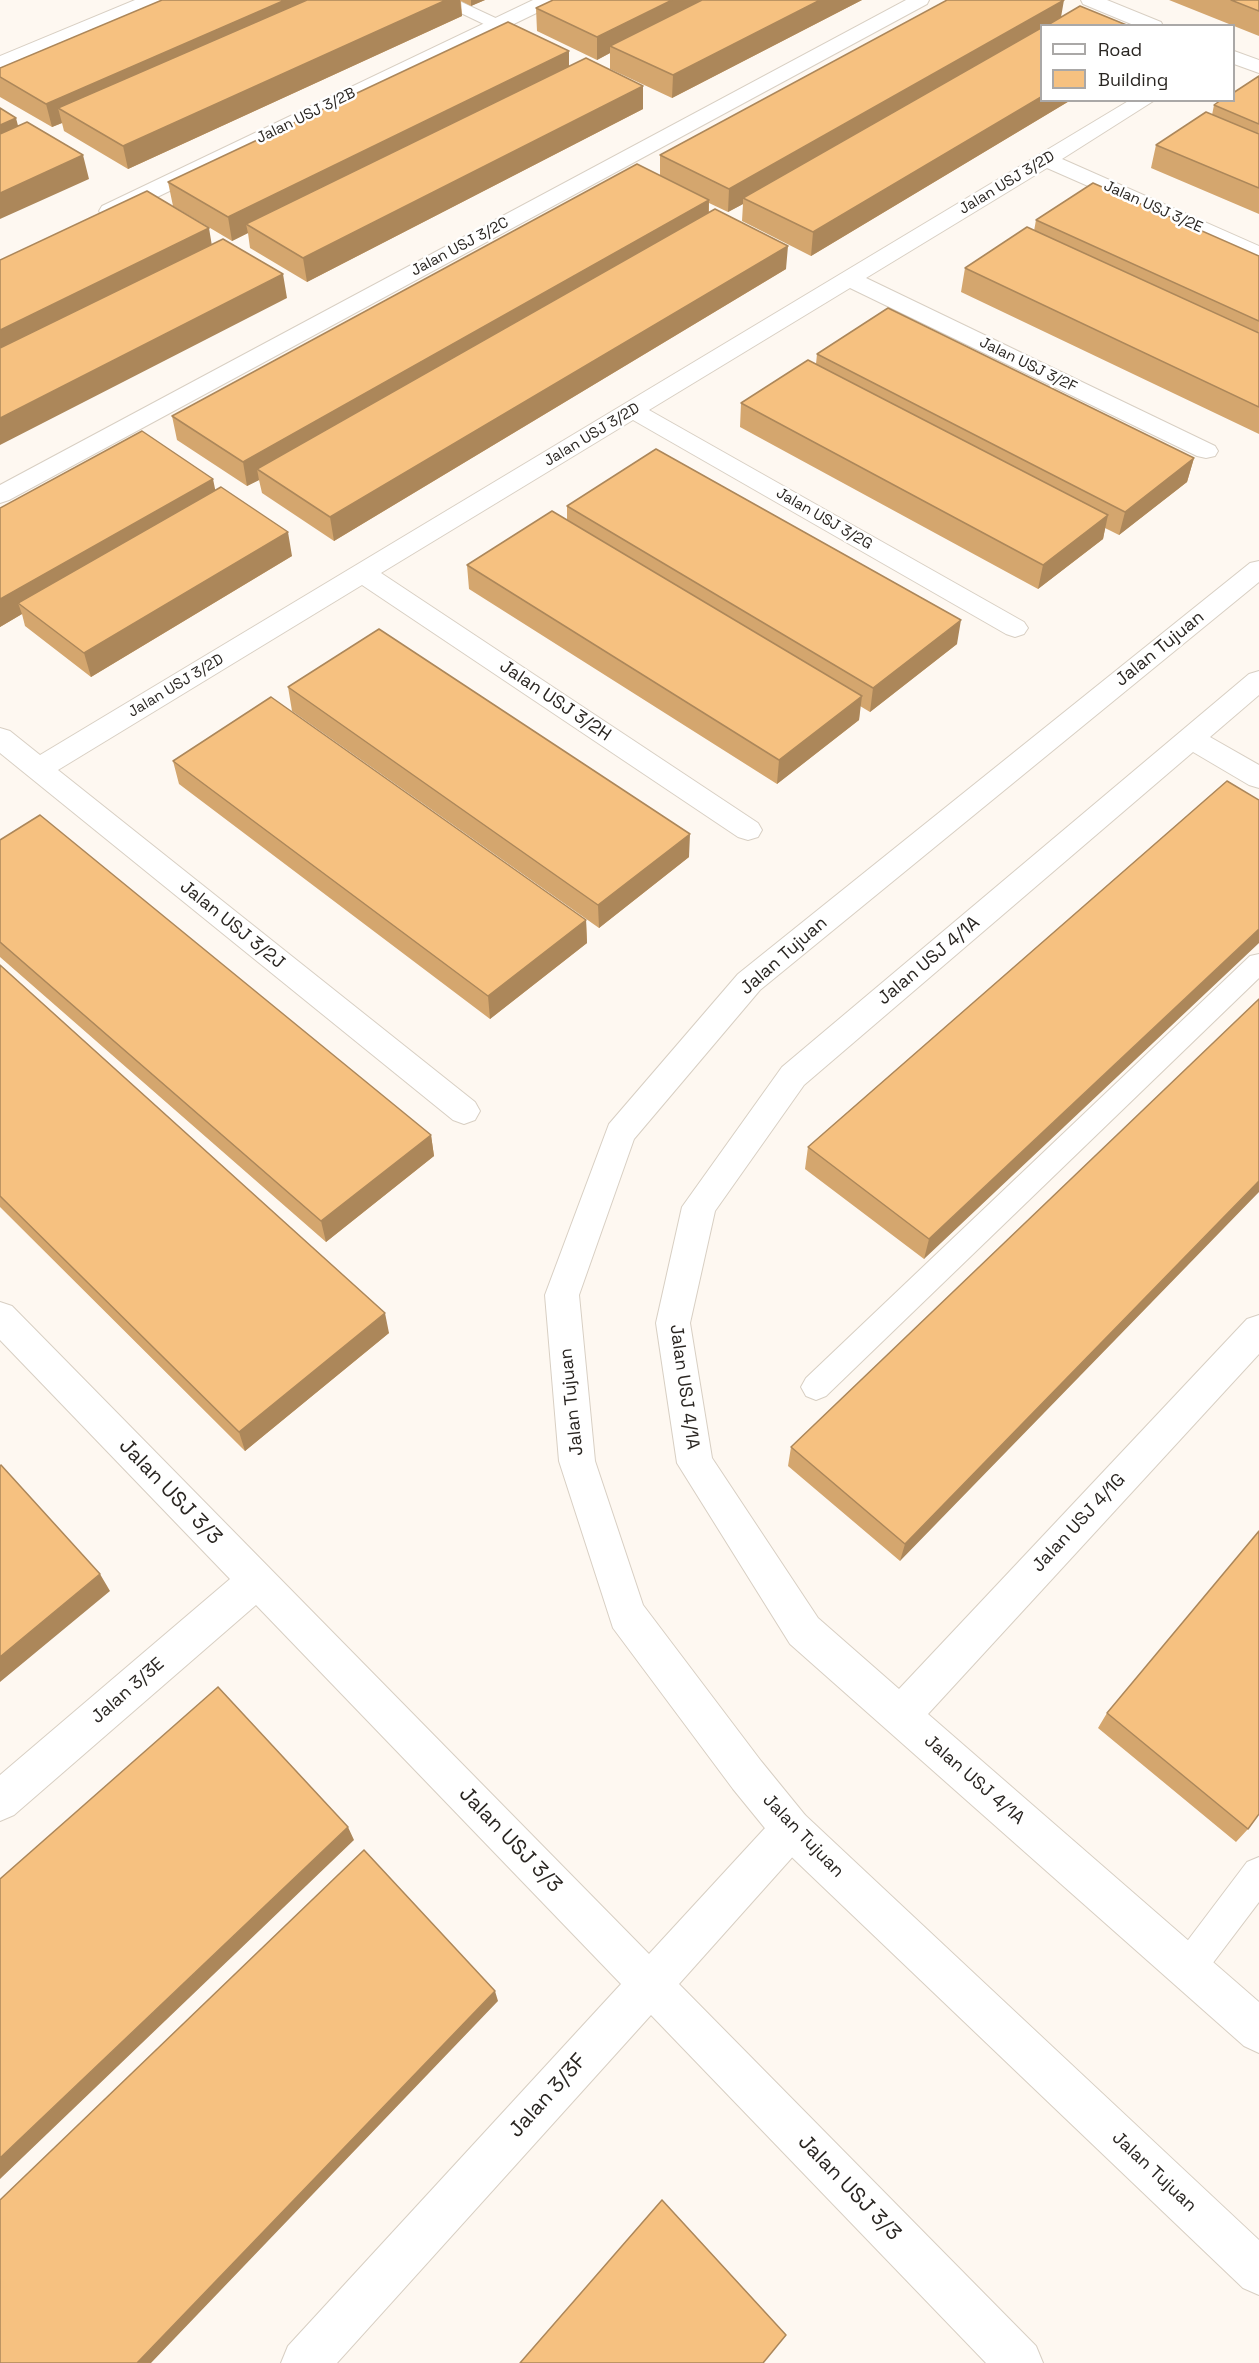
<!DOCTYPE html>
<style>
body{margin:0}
#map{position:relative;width:1259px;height:2363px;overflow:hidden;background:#fef8f1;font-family:"Space Grotesk",sans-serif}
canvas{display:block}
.legend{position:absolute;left:1040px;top:24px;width:195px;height:78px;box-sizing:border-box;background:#fff;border:2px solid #aaa8a7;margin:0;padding:8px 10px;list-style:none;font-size:18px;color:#2a2622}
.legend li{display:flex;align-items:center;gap:12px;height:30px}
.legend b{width:30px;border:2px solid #aaa8a7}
</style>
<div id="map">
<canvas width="1259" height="2363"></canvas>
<ul class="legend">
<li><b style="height:8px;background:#fff"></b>Road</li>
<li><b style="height:16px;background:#f6c180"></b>Building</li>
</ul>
</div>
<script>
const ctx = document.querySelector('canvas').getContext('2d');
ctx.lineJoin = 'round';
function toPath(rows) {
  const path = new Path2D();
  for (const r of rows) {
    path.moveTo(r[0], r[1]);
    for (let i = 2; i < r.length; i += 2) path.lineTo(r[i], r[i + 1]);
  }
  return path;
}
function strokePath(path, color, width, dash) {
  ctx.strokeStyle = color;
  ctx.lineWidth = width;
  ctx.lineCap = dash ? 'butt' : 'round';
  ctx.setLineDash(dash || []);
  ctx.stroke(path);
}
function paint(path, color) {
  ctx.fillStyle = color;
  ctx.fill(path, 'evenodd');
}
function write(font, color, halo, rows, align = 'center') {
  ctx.font = font + ' "Space Grotesk",sans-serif';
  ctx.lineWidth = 5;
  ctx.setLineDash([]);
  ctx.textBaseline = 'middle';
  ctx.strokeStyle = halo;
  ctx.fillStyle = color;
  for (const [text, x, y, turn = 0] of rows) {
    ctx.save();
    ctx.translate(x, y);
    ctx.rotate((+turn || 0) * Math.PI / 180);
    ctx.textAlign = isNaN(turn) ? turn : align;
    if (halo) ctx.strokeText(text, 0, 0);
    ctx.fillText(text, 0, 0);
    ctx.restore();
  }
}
const service = toPath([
 [437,0,457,0,502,21,504,24,502,27,490,27,440,3,437,0],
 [1259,954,1259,978,826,1396,816,1400,806,1396,801,1387,806,1378,1250,956,1259,954],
 [1259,1857,1259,1902,1200,1980,1188,1985,1176,1980,1171,1968,1176,1956,1247,1862,1259,1857]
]);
const minor = toPath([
 [135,0,160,0,158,4,0,69,0,56,135,0],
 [533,0,557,0,555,4,118,216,110,217,102,216,99,211,102,206,533,0],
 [906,0,929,0,927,4,9,500,0,503,0,485,906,0],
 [1081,0,1107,0,1161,22,1163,26,1136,26,1083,4,1081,0],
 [1234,51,1259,60,1259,73,1234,64,1234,51],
 [1130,100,1155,100,1062,159,1259,246,1259,261,1047,168,866,278,1215,446,1218,451,1215,456,1206,458,1197,456,850,288,649,410,1024,622,1028,628,1024,634,1015,637,1006,634,633,420,381,573,758,823,762,830,758,837,748,840,738,837,362,585,58,770,475,1102,480,1111,475,1120,464,1124,453,1120,0,753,0,728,10,731,40,755,1130,100],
 [1259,671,1259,695,1210,737,1259,765,1259,788,1249,785,1193,752,804,1085,715,1211,690,1323,712,1458,818,1618,899,1689,1247,1319,1259,1315,1259,1354,928,1714,1259,2002,1259,2053,1244,2046,790,1644,677,1463,656,1323,682,1207,782,1067,1249,674,1259,671],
 [0,1302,12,1306,649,1954,777,1815,791,1809,805,1815,811,1829,805,1843,679,1984,1036,2346,1043,2363,986,2363,651,2015,337,2363,281,2363,288,2346,621,1984,256,1605,14,1815,0,1821,0,1775,230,1579,0,1340,0,1302]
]);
const tertiary = toPath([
 [1259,561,1259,582,760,990,634,1139,579,1295,595,1461,643,1605,761,1761,805,1815,1259,2240,1259,2295,1243,2288,777,1843,733,1789,613,1628,559,1461,545,1295,609,1124,738,974,1250,563,1259,561]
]);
strokePath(service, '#d8cfc3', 2);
strokePath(minor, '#d8cfc3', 2);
strokePath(tertiary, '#d8cfc3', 2);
paint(service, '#fff');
paint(minor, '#fff');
paint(tertiary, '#fff');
paint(toPath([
 [162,0,485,0,471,6,461,1,462,16,128,169,64,131,62,123,52,127,0,97,0,68],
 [553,0,862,0,672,98,610,69,610,53,597,60,537,31,536,8],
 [1169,0,1259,0,1259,36],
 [569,51,569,67,643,109,307,282,250,248,248,233,232,241,173,206,168,182],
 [1259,76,1259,214,1151,168,1156,145,1212,115,1214,105],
 [1041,100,1071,100,811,256,742,221,743,204,728,212,709,203,709,213,786,269,334,541,262,493,259,480,247,486,177,440,172,416,660,175,660,155],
 [1036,220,1259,256,1259,434,961,292,965,268,1034,231],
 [817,354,1194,458,1187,482,1119,535,1105,528,1103,539,1038,589,740,427,741,403,816,364],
 [215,491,292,556,91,677,25,626,22,614,0,627,0,508],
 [567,506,957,644,870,712,860,706,859,720,777,784,469,589,467,565,567,520],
 [288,687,689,857,599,928,292,711],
 [173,761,586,920,587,943,490,1019,179,784],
 [1227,781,924,1259,805,1169,808,1147],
 [0,840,431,1135,434,1156,326,1242,0,957],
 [0,965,389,1333,245,1451,0,1207],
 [1259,999,900,1561,788,1466,791,1447],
 [1107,1713,1248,1829,1236,1842,1098,1728]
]), '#d4a66e');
paint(toPath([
 [285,0,340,0,58,108,62,123,52,127,46,104],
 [446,0,460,0,462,16,128,169,123,146],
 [471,0,485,0,471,6],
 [672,0,717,0,610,46,610,53,597,60,597,37],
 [820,0,862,0,672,98,673,75],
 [1064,0,1060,23,1055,26,1041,26,1041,33,743,198,743,204,728,212,729,189],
 [569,51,569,74,246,224,248,233,232,241,228,217],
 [643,86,643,109,307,282,303,258],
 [1041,97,1041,100,1071,100,811,256,813,232],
 [16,118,22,141,0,151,0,125],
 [83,155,89,179,0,219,0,193],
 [709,200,708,223,257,469,259,480,247,486,243,462],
 [209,228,213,252,0,357,0,330],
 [788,246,786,269,334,541,330,517],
 [283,274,287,298,0,445,0,418],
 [1194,458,1187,482,1119,535,1125,512],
 [213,479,218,503,18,603,22,614,0,627,0,599],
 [1108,515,1103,539,1038,589,1043,565],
 [288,532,292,556,91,677,84,653],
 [961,620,957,644,870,712,873,688],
 [862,696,859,720,777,784,779,760],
 [690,834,689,857,599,928,598,905],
 [586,920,587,943,490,1019,488,996],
 [1259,929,1259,943,924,1259,929,1239],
 [431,1135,434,1156,326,1242,321,1221],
 [1259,1181,1259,1192,900,1561,905,1544],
 [385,1313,389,1333,245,1451,239,1432],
 [100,1574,110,1591,0,1682,0,1657],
 [348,1827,354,1840,0,2179,0,2158],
 [495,1991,498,2001,151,2363,137,2363]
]), '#ac875a');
const building = toPath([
 [162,0,285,0,46,104,0,77,0,68,162,0],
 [307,0,446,0,123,146,58,108,307,0],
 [553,0,672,0,597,37,536,8,553,0],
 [702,0,820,0,673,75,610,46,702,0],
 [947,0,1064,0,729,189,660,155,947,0],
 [1231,0,1259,0,1259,11,1231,0],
 [1080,6,1129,26,1046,26,1080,6],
 [508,22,569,51,228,217,168,182,508,22],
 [1041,28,1041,97,813,232,743,198,1041,28],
 [586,58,643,86,303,258,246,224,586,58],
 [1259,76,1259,124,1214,105,1221,100,1233,100,1233,93,1259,76],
 [0,108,16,118,0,125,0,108],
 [1206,112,1259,134,1259,188,1156,145,1206,112],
 [27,122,83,155,0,193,0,134,27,122],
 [637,164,709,200,243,462,172,416,637,164],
 [1093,183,1259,256,1259,321,1036,220,1093,183],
 [147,191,209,228,0,330,0,260,147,191],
 [715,209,788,246,330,517,257,469,715,209],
 [1027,227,1259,333,1259,407,965,268,1027,227],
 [223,239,283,274,0,418,0,348,223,239],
 [888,308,1194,458,1125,512,817,354,888,308],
 [808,360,1108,515,1043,565,741,403,808,360],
 [142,431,213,479,0,599,0,508,142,431],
 [656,449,961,620,873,688,567,506,656,449],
 [221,487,288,532,84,653,18,603,221,487],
 [552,511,862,696,779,760,467,565,552,511],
 [379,629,690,834,598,905,288,687,379,629],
 [271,697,586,920,488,996,173,761,271,697],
 [1227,781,1259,800,1259,929,929,1239,808,1147,1227,781],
 [40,815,431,1135,321,1221,0,942,0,840,40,815],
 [0,965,385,1313,239,1432,0,1196,0,965],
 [1259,999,1259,1181,905,1544,791,1447,1259,999],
 [1,1465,100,1574,0,1657,0,1466,1,1465],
 [1259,1531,1259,1814,1248,1829,1107,1713,1259,1531],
 [218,1687,348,1827,0,2158,0,1879,218,1687],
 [364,1850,495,1991,137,2363,0,2363,0,2200,364,1850],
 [662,2200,786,2335,763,2363,520,2363,662,2200]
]);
paint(building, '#f6c180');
strokePath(building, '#ac875a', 1.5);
write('15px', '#2a2622', '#fff', [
 ["Jalan USJ 3/2B",306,116,-26],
 ["Jalan USJ 3/2D",1007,183,-31],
 ["Jalan USJ 3/2E",1153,207,24],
 ["Jalan USJ 3/2C",460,247,-28],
 ["Jalan USJ 3/2F",1028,365,26],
 ["Jalan USJ 3/2D",592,435,-31],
 ["Jalan USJ 3/2G",824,519,30],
 ["Jalan USJ 3/2D",176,686,-31]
]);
write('18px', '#2a2622', '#fff', [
 ["Jalan Tujuan",1160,649,-39],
 ["Jalan USJ 3/2H",555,701,34],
 ["Jalan USJ 3/2J",232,925,39],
 ["Jalan Tujuan",784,956,-41],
 ["Jalan USJ 4/1A",929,961,-40],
 ["Jalan USJ 4/1A",684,1387,82],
 ["Jalan Tujuan",572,1402,-96],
 ["Jalan USJ 4/1G",1079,1523,-47],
 ["Jalan 3/3E",128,1691,-41],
 ["Jalan USJ 4/1A",974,1780,41],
 ["Jalan Tujuan",803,1836,46],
 ["Jalan Tujuan",1154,2172,43]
]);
write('21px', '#2a2622', '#fff', [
 ["Jalan USJ 3/3",170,1492,46],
 ["Jalan USJ 3/3",510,1840,46],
 ["Jalan 3/3F",548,2096,-48],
 ["Jalan USJ 3/3",849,2188,46]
]);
</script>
